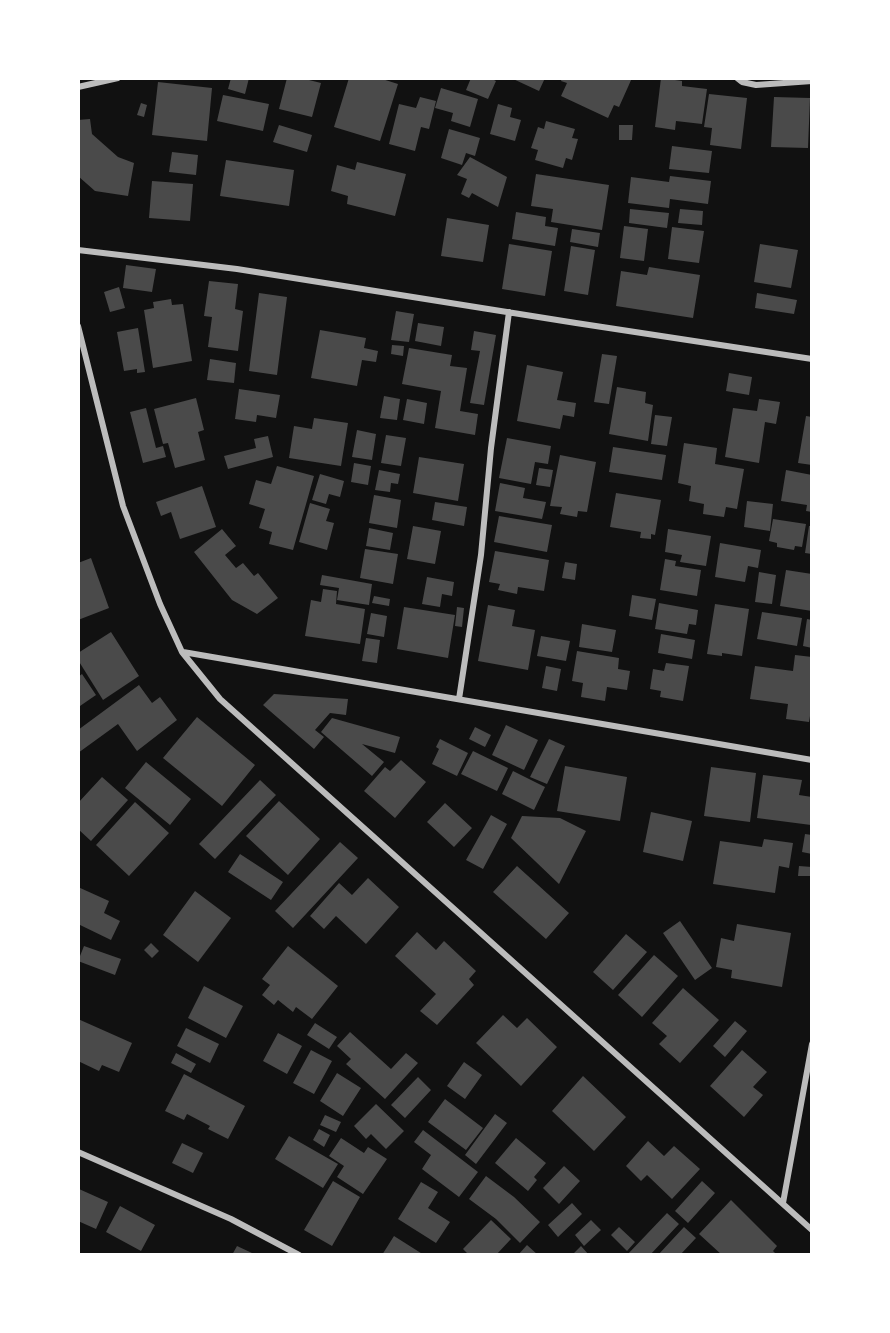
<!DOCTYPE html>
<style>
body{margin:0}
#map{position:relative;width:890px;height:1333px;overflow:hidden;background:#111;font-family:Inter,sans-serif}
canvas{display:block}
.frame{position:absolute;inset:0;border:80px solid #fff;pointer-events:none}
</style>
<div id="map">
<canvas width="890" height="1333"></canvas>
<div class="frame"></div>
</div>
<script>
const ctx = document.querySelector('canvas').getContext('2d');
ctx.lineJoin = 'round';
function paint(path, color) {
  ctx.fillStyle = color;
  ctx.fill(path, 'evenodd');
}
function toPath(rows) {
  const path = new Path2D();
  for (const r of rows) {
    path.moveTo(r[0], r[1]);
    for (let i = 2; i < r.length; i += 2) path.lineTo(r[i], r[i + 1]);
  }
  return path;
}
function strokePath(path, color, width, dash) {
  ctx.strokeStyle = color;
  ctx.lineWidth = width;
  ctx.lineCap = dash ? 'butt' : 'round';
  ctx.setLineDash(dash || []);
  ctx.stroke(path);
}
paint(toPath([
 [231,78,249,78,245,94,228,89],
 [287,78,301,78,321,83,312,117,279,109],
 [349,78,379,78,398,84,380,141,334,127],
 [471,78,490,78,496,81,488,99,466,90],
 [511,78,545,78,539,91],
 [562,78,632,78,619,107,614,105,608,118,561,96,567,83,561,81],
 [661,78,682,81,682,86,707,89,702,124,676,121,675,130,655,127],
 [158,82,212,88,207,141,152,135],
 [441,88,478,99,470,127,451,121,453,113,435,108],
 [709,94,747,98,741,149,710,145,712,128,704,127],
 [223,95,269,104,263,131,217,121],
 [420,97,436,101,429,129,421,127,415,151,389,144,399,104,416,108],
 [774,97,810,98,808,148,771,147],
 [141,103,147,105,144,117,137,115],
 [498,104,512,108,510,117,521,120,515,141,490,134],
 [90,119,92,134,118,157,134,163,128,196,95,191,78,176,78,120],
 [546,121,575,129,572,138,578,139,572,160,566,158,563,168,535,160,538,150,531,148,538,127,544,129],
 [279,125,312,135,307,152,273,142],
 [619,125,633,125,632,140,619,140],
 [449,129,480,138,475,156,466,153,462,165,441,158],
 [672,146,712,151,709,173,669,169],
 [172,152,198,155,196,175,169,172],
 [470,157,507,177,498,207,472,193,469,198,461,194,467,179,457,175],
 [226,160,294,170,289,206,220,196],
 [357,162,406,174,395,216,347,204,348,196,331,191,337,165,355,170],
 [536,174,609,185,602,230,551,222,553,209,531,206],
 [670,176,711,181,708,204,670,199,669,208,628,203,631,177,669,182],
 [152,181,193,184,190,221,149,218],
 [630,209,669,213,667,228,629,223],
 [680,209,703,211,702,225,678,223],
 [516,212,546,217,545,226,558,228,555,246,512,239],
 [447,218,489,225,483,262,441,256],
 [624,226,648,229,644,261,620,258],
 [672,227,704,231,699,263,668,259],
 [572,229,600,233,598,247,570,242],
 [509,244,552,251,545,296,502,289],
 [760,244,798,250,791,288,754,282],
 [571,246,595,250,588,295,564,291],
 [126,265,156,269,152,292,123,288],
 [649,267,700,275,693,318,616,306,621,271,647,275],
 [209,281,238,284,235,309,243,311,238,351,208,347,212,317,204,316],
 [119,287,125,308,110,312,104,292],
 [259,293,287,297,277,375,249,371],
 [757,293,797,300,794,314,755,308],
 [171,299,172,305,183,304,192,361,153,368,144,310,154,308,153,302],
 [396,311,414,314,409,342,391,340],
 [418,323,444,327,441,346,415,341],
 [138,328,145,372,137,373,137,369,124,371,117,332],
 [320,330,366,338,364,348,378,351,376,362,362,360,357,386,311,378],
 [474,331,496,335,484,405,470,403,480,351,471,350],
 [392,345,404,346,403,356,391,354],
 [409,348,452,355,450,366,467,368,460,411,478,414,475,435,435,428,441,391,402,384],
 [602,354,617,356,609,404,594,402],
 [210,359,236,363,234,383,207,380],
 [527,365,563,372,557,400,576,403,574,417,563,415,560,429,517,421],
 [729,373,752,377,749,395,726,391],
 [617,387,646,392,645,403,653,405,648,441,609,434],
 [239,389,280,395,276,418,257,415,256,422,235,419],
 [384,396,400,399,397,420,380,418],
 [196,398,204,430,198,432,205,460,175,468,168,443,163,444,154,409],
 [407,399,427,403,424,424,403,420],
 [759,399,780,402,776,424,765,422,759,463,725,457,733,408,757,411],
 [146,408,156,448,163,446,166,457,143,463,130,412],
 [655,415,672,417,667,446,651,444],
 [806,416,812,417,812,465,798,463],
 [314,418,348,423,341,466,289,458,294,426,312,429],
 [357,430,376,434,372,460,352,457],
 [386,435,406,438,401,466,381,463],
 [268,436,273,457,228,469,224,456,256,448,254,439],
 [507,438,551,446,548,464,535,462,531,484,499,478],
 [684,443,717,448,715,464,744,469,737,509,726,507,724,517,703,514,704,504,689,501,691,486,678,483],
 [613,447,666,455,662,480,609,472],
 [560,455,596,462,587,512,578,511,577,517,560,514,562,507,550,506],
 [419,457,464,464,458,501,413,493],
 [354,463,371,466,368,485,351,482],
 [277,466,314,476,293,550,269,544,272,532,259,528,265,509,249,504,256,480,271,484],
 [539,468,553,470,550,487,536,485],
 [379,470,400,474,398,484,391,483,390,492,375,490],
 [786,470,812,475,812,512,806,511,807,505,781,501],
 [320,474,344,481,340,497,329,494,326,504,312,500],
 [500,483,525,488,523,498,546,502,542,519,495,511],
 [202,486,216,527,180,539,171,512,161,516,156,502],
 [616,493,661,500,655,535,651,534,651,539,640,538,641,532,610,527],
 [374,495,401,500,397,528,369,523],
 [747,501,773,504,770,531,744,527],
 [435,502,467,507,464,526,432,520],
 [310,503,330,509,326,521,334,523,327,550,299,542],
 [499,516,552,525,547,552,494,542],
 [773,519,806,524,802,547,795,546,794,550,777,547,777,543,769,541],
 [413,526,441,531,435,564,407,559],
 [809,526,812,526,812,554,805,553],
 [369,528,393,533,390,550,366,546],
 [222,529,236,546,225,555,236,568,243,563,254,576,258,573,278,598,257,614,232,600,194,552],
 [668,529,711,536,706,566,680,562,682,555,665,552],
 [720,543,761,550,758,568,748,566,745,582,715,577],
 [365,549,398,554,393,584,360,578],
 [495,551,549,560,544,591,518,587,517,594,498,590,500,584,489,582],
 [91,558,109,608,78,620,78,563],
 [665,559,676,561,675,566,701,570,697,596,660,590],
 [565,562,577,564,575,580,562,578],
 [786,570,812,574,812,611,780,606],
 [759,572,776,575,772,604,755,602],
 [322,575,372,584,369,605,337,600,339,588,320,585],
 [427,577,454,582,452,596,442,594,440,607,422,604],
 [323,589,337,591,336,604,365,609,360,644,305,636,311,600,321,602],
 [632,595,656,599,652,620,629,616],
 [374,596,390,599,389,606,372,603],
 [659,603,698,610,696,625,689,624,687,634,655,629],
 [715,604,749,609,742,656,722,653,722,656,707,654],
 [488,605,515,610,512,626,535,630,528,670,478,661],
 [404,607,455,615,448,658,397,649],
 [457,607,464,608,462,627,455,626],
 [762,612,802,618,797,646,757,639],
 [371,613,387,616,384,637,367,634],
 [807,619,812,620,812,648,803,646],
 [582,624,616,630,612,652,579,647],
 [111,632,139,676,103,700,78,660,78,653],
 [661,634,695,640,692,659,658,653],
 [541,636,570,641,566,661,537,656],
 [366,638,380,640,377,663,362,661],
 [577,651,619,658,618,669,630,671,627,690,607,687,605,701,581,697,583,683,572,681],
 [795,655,812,657,812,704,809,722,786,719,788,704,750,699,755,666,793,671],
 [666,663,689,666,683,701,660,697,661,691,650,689,653,669,664,671],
 [546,666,561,669,557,691,542,688],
 [82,674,96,695,80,706,78,703,78,677],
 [139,685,152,703,160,697,177,720,137,751,118,724,78,753,78,730],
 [274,694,348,699,346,715,330,713,315,730,324,737,314,749,263,705],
 [197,717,255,765,222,806,163,758],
 [332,718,400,737,395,753,362,744,384,762,372,776,321,732],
 [506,725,538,740,524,770,492,755],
 [475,727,491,735,485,747,469,739],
 [440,739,468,753,457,776,432,764,439,749,436,747],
 [549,739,565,746,547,784,530,777],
 [473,751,508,768,497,791,461,774],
 [401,760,426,782,395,818,364,791,385,767,390,771],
 [146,762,191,799,170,825,125,788],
 [565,766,627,777,620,821,557,811],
 [711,767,756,773,750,822,704,816],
 [513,771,545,787,534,810,502,794],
 [763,775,802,780,799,795,812,797,811,825,757,818],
 [102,777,128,800,91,841,78,829,78,803],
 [260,780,276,795,215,859,199,844],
 [279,801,320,839,288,875,246,836],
 [135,802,169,833,129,876,96,845],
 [445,803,472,828,454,847,427,822],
 [651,812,692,821,683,861,643,852],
 [491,815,507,824,483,869,466,860],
 [522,816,560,818,586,831,559,884,511,838],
 [805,834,812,835,812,854,802,852],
 [764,839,793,843,789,868,779,866,775,893,713,884,720,841,762,847],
 [340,842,358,858,293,928,275,911],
 [240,854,283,882,271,900,228,872],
 [517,866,569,913,546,939,493,892],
 [799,866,812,867,812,876,798,876],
 [368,878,399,907,366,944,336,916,324,929,310,916,339,883,352,895],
 [78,887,109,901,104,913,120,921,111,940,78,924],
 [195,891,231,918,198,962,163,935],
 [680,921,712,968,695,980,663,933],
 [737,924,791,933,782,987,731,978,732,970,716,967,721,938,734,941],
 [417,932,436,950,444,941,476,971,469,979,474,985,437,1025,420,1011,436,994,395,956],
 [626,934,647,952,613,990,593,972],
 [151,943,159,951,152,958,144,950],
 [84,946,121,959,115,975,78,961],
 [288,946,338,986,312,1019,296,1007,293,1012,278,1000,274,1005,262,995,270,985,262,979],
 [654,955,678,976,642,1017,618,995],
 [204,986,243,1006,226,1038,188,1018],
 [683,988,719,1020,680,1063,659,1044,667,1036,652,1023],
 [503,1015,517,1028,527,1018,557,1047,521,1086,476,1043],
 [78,1019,132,1043,119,1072,102,1065,99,1071,78,1061],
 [735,1021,747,1031,725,1057,713,1046],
 [315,1023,337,1037,329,1049,307,1035],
 [186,1028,219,1044,210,1063,177,1046],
 [350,1032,391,1069,406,1053,418,1063,385,1099,346,1064,351,1059,337,1046],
 [278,1033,302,1046,287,1074,263,1061],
 [311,1050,332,1061,314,1094,293,1083],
 [742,1050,767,1072,753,1087,763,1095,744,1117,710,1086],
 [176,1053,196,1064,191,1073,171,1063],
 [464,1062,482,1075,465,1099,447,1086],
 [337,1073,361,1088,343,1116,320,1101],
 [184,1074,245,1106,228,1139,208,1129,210,1126,187,1114,184,1120,165,1111],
 [583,1076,626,1117,594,1151,552,1111],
 [418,1077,431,1090,405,1118,391,1105],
 [445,1099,483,1128,466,1150,428,1122],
 [376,1104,404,1131,386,1149,371,1134,366,1139,354,1126],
 [495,1114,507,1123,476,1164,465,1155],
 [325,1115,341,1122,336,1132,320,1125],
 [319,1129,330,1135,324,1147,313,1140],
 [423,1130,478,1172,459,1197,422,1169,431,1155,414,1142],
 [289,1136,338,1164,323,1188,275,1159],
 [341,1138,364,1153,368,1147,387,1159,363,1194,337,1177,344,1166,329,1156],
 [516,1138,546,1163,534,1177,537,1180,528,1191,495,1163],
 [648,1141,664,1156,674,1146,700,1169,672,1199,647,1175,641,1181,626,1166],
 [182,1143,203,1153,193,1173,172,1163],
 [564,1166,580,1181,559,1204,543,1188],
 [486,1176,514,1197,540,1222,520,1243,496,1219,469,1199],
 [333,1181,360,1197,332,1246,304,1230],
 [702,1181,715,1193,688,1223,675,1211],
 [421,1182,438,1192,428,1208,450,1222,436,1243,398,1219],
 [79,1189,108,1202,96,1229,78,1221],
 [731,1200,777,1246,773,1251,777,1255,722,1255,699,1234],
 [572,1203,582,1214,558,1237,548,1225],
 [120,1206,155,1225,141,1251,106,1232],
 [667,1213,679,1224,650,1255,627,1255],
 [491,1220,511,1239,496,1255,469,1255,463,1249],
 [591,1220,601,1230,584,1246,575,1235],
 [619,1227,635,1242,627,1251,611,1235],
 [684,1227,696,1238,680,1255,658,1255],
 [394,1236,424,1255,382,1255],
 [527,1245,538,1255,518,1255],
 [237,1246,252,1253,251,1255,232,1255],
 [581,1246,589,1255,572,1255]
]), '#4a4a4a');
strokePath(toPath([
 [737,78,742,82,756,85,812,81],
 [78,87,118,78],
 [78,250,237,269,576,323,812,359],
 [78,326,123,506,160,604,182,652,220,699,812,1230],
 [183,652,812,760],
 [459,699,481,555,491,448,509,312],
 [78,1152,231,1219,299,1255],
 [783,1203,812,1044]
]), '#bcbcbc', 6);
</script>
